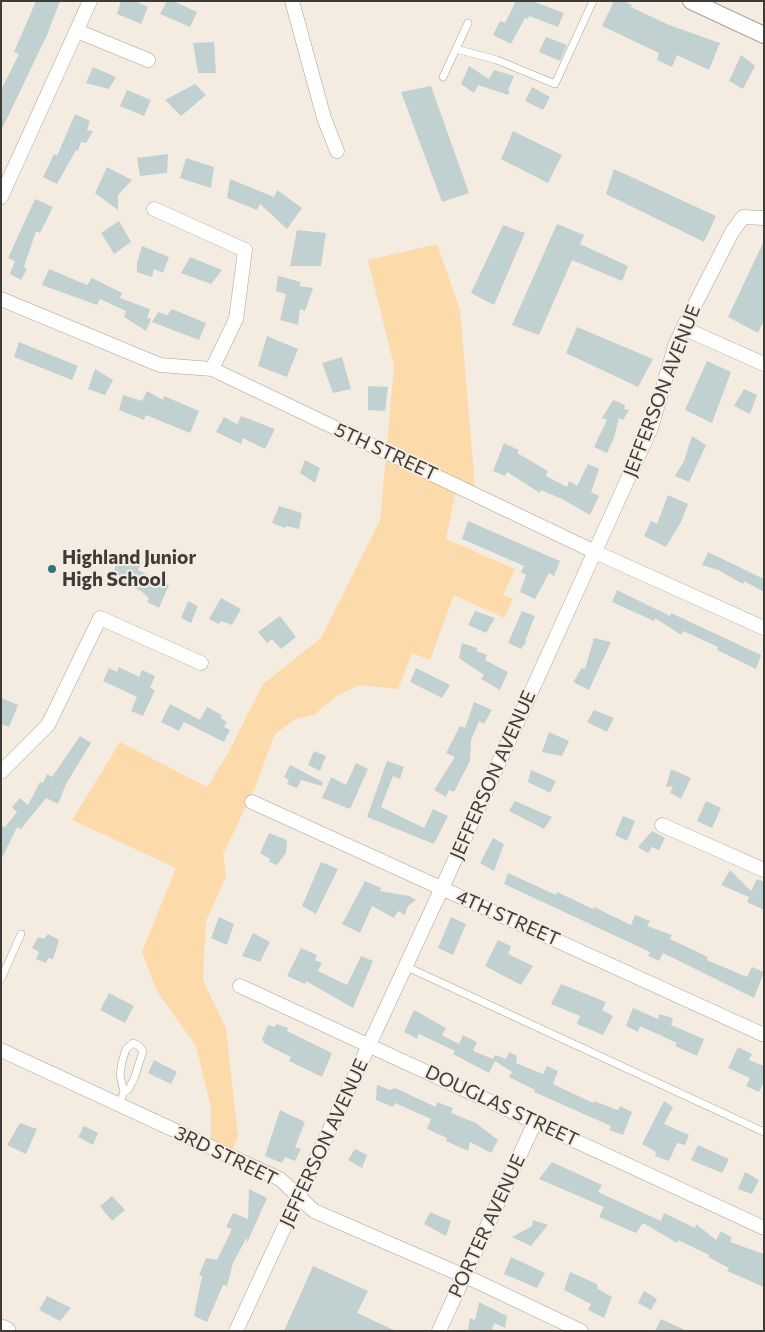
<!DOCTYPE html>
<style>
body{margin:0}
#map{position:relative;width:765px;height:1332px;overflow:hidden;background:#f4ece1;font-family:Commissioner,sans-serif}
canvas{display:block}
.frame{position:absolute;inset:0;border:2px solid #3f3b37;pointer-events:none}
</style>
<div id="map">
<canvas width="765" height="1332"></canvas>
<div class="frame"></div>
</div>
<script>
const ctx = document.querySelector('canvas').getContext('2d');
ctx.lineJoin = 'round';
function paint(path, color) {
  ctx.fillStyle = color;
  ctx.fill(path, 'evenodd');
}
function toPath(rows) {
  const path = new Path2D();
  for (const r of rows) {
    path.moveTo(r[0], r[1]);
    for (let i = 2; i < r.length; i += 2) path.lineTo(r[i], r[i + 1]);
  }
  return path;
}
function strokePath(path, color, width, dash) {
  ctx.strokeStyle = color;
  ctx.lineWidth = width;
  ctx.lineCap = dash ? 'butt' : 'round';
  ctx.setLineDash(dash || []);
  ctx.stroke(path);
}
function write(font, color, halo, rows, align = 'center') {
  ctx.font = font + ' Commissioner,sans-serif';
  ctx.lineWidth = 4;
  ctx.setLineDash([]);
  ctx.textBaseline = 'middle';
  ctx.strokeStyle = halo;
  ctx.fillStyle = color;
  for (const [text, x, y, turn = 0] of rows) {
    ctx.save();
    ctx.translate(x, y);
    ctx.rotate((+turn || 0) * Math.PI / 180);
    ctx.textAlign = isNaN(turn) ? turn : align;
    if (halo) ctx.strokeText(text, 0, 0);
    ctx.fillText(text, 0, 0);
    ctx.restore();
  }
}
paint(toPath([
 [437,244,460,310,475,486,456,489,446,539,515,569,503,595,513,599,504,618,454,595,430,660,412,653,398,689,360,685,336,696,314,715,295,719,275,734,254,790,223,854,226,877,206,921,203,980,226,1028,238,1136,232,1151,211,1141,211,1108,196,1046,157,991,142,952,176,868,72,820,120,742,207,787,227,755,263,684,321,638,380,521,394,366,368,260]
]), '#fddaa9');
paint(toPath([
 [36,1,60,1,47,35,1,131,1,90,19,54,14,52],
 [121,1,135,1,148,7,141,24,117,14],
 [167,1,173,1,197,12,190,27,160,14],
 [516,1,532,1,564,13,558,27,529,16,528,19,525,18,511,44,493,35,500,21,505,23],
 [614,1,623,1,632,5,631,7,669,25,720,43,709,70,677,55,672,67,657,60,659,53,602,26],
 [546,37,567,45,560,61,539,52],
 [214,42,216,73,198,73,193,43],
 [741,55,755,66,743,89,729,81],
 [469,66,489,79,494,70,514,76,508,90,510,92,508,95,478,85,474,93,461,84],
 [93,67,116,77,109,89,86,83],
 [195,84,206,95,181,116,165,100],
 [431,86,469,193,442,202,401,92],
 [532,87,550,97,543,110,525,101],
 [127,90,151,100,144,116,120,106],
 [75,114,90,121,87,130,93,131,86,143,81,142,78,151,76,150,57,184,43,177,54,154,57,156],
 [513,131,562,155,548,183,501,159],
 [168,154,167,173,140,176,137,158],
 [186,158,214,167,211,188,180,178],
 [107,167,132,180,118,195,118,210,95,193],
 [614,169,716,216,704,242,606,194],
 [230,179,274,197,277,190,302,208,287,229,260,204,257,210,227,198],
 [35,199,53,207,40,233,36,231,24,267,27,269,21,280,10,274,15,261,8,258],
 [119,221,131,242,114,254,101,233],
 [557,224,584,235,580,244,628,266,622,281,572,260,539,335,512,325],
 [503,225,525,233,494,305,471,293],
 [297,230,326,233,321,266,290,266],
 [764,241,764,320,758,333,728,317],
 [142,246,169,257,163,273,154,269,152,277,137,272,137,263],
 [190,257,222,270,211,284,181,273],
 [49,269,87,285,92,278,122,293,120,298,150,309,147,318,151,319,146,331,124,317,126,311,100,299,97,305,42,285],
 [278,276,301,282,299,286,313,288,305,311,300,309,298,325,280,320,286,294,276,291],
 [172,309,206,323,199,340,152,322,158,312,167,315],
 [577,327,653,359,638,387,566,353],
 [267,336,298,349,287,377,258,366],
 [19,342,78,366,72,380,14,357],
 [342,357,351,389,333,393,322,363],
 [707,361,731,372,712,423,685,410],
 [95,369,113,380,105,395,88,389],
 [368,386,388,387,385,411,368,410],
 [744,389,757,395,750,414,734,406],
 [147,391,163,400,164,396,199,411,190,433,146,415,144,420,119,410,123,395,142,401],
 [613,400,625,405,624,409,629,410,623,420,619,418,614,438,607,453,594,447,607,420,602,418],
 [241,416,275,429,265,449,243,438,241,444,216,432,224,417,237,424],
 [692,436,706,445,689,482,675,476,684,461],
 [504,443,519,450,517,453,548,471,546,476,567,487,569,481,577,486,588,464,599,469,591,492,599,496,590,515,562,499,541,490,540,493,507,472,505,476,493,471],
 [305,460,320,468,315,483,300,473],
 [668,495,688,504,681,522,666,547,644,536,651,521,657,524],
 [279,506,302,513,299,529,286,526,285,528,272,523],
 [468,521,560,561,554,576,549,573,535,599,520,592,526,575,521,572,524,566,462,539],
 [708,552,764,579,764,592,744,581,743,584,718,570,702,565],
 [121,555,141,564,138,570,169,585,159,608,147,602,149,598,141,591,120,581,121,577,113,572],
 [617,590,670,616,671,613,761,655,756,669,717,650,718,647,683,631,681,635,655,618,654,621,612,602],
 [221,598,241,609,232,625,221,621,219,624,209,619],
 [188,601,198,606,191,623,181,618],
 [475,611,495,618,486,633,468,625],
 [522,611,535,616,525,641,527,641,521,649,508,643],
 [280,616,296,637,281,649,272,639,267,643,258,632],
 [594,638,611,642,589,690,573,682,582,668,585,669],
 [462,643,477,648,477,651,487,655,485,660,508,672,500,690,481,679,484,675,459,658],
 [119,667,139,677,142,670,155,676,150,688,155,690,143,716,131,711,137,697,103,681,109,668,117,672],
 [416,668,450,685,442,698,410,682],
 [1,698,18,705,9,727,1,724],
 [474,702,492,710,484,724,479,721,471,740,470,761,454,792,449,790,446,797,434,790,455,757,446,753,460,726,465,728],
 [170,704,200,720,207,707,222,715,221,718,227,722,224,727,230,730,224,742,184,722,179,731,161,722],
 [594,710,614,718,607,732,587,722],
 [549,732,569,741,562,756,542,752],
 [80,736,91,743,66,784,58,804,46,798,21,829,17,827,19,823,1,860,1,826,5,827,17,812,12,807,20,798,28,805,40,782,43,783,47,774,52,777],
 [314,751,326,756,320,771,308,765],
 [387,761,404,767,400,779,393,776,381,807,424,828,433,809,448,816,434,844,367,817],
 [356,763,368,769,350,809,322,798,331,777,346,785],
 [290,765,323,782,322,786,301,780,297,788,287,784,289,781,284,777],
 [671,769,691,778,681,799,670,793,673,786,666,787],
 [531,770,556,781,550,793,528,782],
 [515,801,552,817,544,829,509,811],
 [706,801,721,808,712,828,697,821],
 [623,816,635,821,627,841,615,835],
 [652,831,665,838,659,850,652,847,648,853,638,847],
 [269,833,287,840,286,853,277,865,269,862,270,859,260,853],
 [493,838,504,844,494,871,480,863],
 [321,862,338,869,316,914,302,906],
 [730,870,751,891,757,879,764,882,764,910,747,902,749,897,721,885],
 [508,873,556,895,557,892,593,909,594,907,631,925,635,915,650,921,647,926,672,935,670,939,708,957,707,960,747,977,752,967,764,972,754,998,663,953,659,961,648,956,650,952,504,884],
 [365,881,381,888,380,891,409,896,416,900,408,906,405,915,398,911,394,918,372,906,360,933,342,924],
 [219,917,234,924,227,945,211,938],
 [451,917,466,924,453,955,438,948],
 [253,933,270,942,260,962,242,956],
 [48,934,59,940,53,959,48,958,46,963,36,959,39,952,32,948,38,937,44,939],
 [498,940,511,946,508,954,533,966,521,985,485,966],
 [301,948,317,955,315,960,322,963,318,971,347,985,361,956,373,961,353,1008,306,981,305,984,287,976],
 [561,984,606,1002,602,1010,613,1016,603,1035,577,1024,580,1016,551,1004],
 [109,993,134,1006,125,1023,100,1010],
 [633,1008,658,1019,659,1014,673,1018,671,1025,704,1039,697,1056,675,1046,677,1043,640,1026,638,1032,626,1026],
 [414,1010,446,1028,442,1035,459,1044,463,1035,477,1042,473,1051,493,1059,495,1055,506,1059,509,1052,517,1056,516,1063,543,1074,547,1066,558,1071,553,1084,593,1103,594,1101,618,1110,620,1106,632,1112,623,1135,609,1130,611,1126,534,1092,535,1090,509,1077,512,1072,495,1061,489,1073,453,1054,455,1051,419,1034,417,1039,404,1032],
 [277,1024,288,1028,287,1031,332,1053,322,1077,289,1061,291,1057,265,1044,262,1039,268,1025,274,1027],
 [738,1047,752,1054,749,1060,764,1066,764,1082,759,1092,746,1086,750,1078,728,1068],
 [154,1060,177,1072,171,1084,148,1073],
 [377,1085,390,1090,395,1088,436,1107,437,1102,453,1108,451,1113,476,1123,498,1140,491,1153,470,1142,468,1151,446,1141,447,1138,427,1129,431,1119,395,1103,393,1107,376,1100],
 [664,1101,673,1107,664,1124,689,1135,685,1145,677,1143,669,1161,655,1156,656,1152,642,1144],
 [280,1110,305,1122,295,1147,301,1149,295,1161,285,1157,282,1163,265,1156],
 [20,1123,37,1129,26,1154,7,1145],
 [84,1126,98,1133,93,1145,78,1137],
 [698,1145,729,1159,722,1173,691,1160],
 [355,1149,367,1155,362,1168,348,1160],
 [552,1162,602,1185,598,1192,661,1221,664,1213,695,1228,696,1224,716,1240,721,1231,732,1238,730,1242,764,1254,764,1287,727,1271,729,1268,708,1257,709,1255,678,1240,677,1243,643,1223,636,1233,599,1217,604,1207,539,1179],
 [745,1172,759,1180,752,1194,738,1189],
 [249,1189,267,1198,247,1243,247,1237,233,1263,227,1286,223,1285,207,1322,194,1316,202,1276,199,1275,206,1258,217,1260,232,1229,226,1227,233,1213,248,1219],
 [112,1196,125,1210,112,1221,100,1206],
 [430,1212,451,1221,446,1236,424,1224],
 [533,1220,548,1225,531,1246,512,1237,532,1226],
 [511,1257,545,1273,537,1288,504,1274],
 [313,1266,368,1291,357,1313,396,1331,284,1331],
 [570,1272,597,1284,598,1289,612,1297,604,1318,588,1310,591,1304,564,1290],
 [644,1291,657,1299,651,1310,638,1303],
 [47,1296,71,1308,60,1321,39,1310],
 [479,1302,507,1316,505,1328,494,1323,492,1329,496,1331,468,1331,470,1318,475,1320],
 [661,1319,687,1331,655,1331]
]), '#c1d1d2');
const service = toPath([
 [456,49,497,60,555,84,593,1],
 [443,77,468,23],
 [405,966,764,1132],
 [1,979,21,934],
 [119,1105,124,1092,120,1075,122,1062,126,1049,133,1043,139,1046,143,1051,134,1079,128,1090,124,1092]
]);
const minor = toPath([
 [292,1,324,118,337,151],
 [77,31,148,60],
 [1,197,90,1],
 [154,209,245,250,236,319,212,369],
 [1,299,160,365,212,369,595,552,764,628],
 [683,328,764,364],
 [1,772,48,725,100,618,201,663],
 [252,802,764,1035],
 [662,825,764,870],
 [240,986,764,1228],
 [1,1050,280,1179,314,1211,478,1282,581,1331],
 [236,1331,442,888,651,428,675,346,683,328,732,232,743,217,764,218],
 [439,1331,535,1122]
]);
const tertiary = toPath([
 [691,1,764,35]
]);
const secondary = toPath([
 [1,1329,6,1331]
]);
strokePath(service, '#a9a197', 8);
strokePath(minor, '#a9a197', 15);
strokePath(tertiary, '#a9a197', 18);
strokePath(secondary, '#a9a197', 20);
strokePath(service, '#fff', 7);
strokePath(minor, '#fff', 14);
strokePath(tertiary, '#fff', 16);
strokePath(secondary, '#fff', 19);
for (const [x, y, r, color] of [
 [52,569,5,"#2f787d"]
]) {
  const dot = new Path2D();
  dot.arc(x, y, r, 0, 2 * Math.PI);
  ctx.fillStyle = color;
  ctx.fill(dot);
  strokePath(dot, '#f4ece1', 2);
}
write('19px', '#3f3b37', '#f4ece1', [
 ["JEFFERSON AVENUE",662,391,-69],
 ["5TH STREET",386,452,25],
 ["JEFFERSON AVENUE",493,775,-66],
 ["4TH STREET",508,918,24],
 ["DOUGLAS STREET",502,1106,25],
 ["JEFFERSON AVENUE",324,1143,-65],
 ["3RD STREET",226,1156,26],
 ["PORTER AVENUE",487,1226,-65]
]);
write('bold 19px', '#3f3b37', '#f4ece1', [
 ["Highland Junior",62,558],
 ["High School",62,580]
], 'left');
</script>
